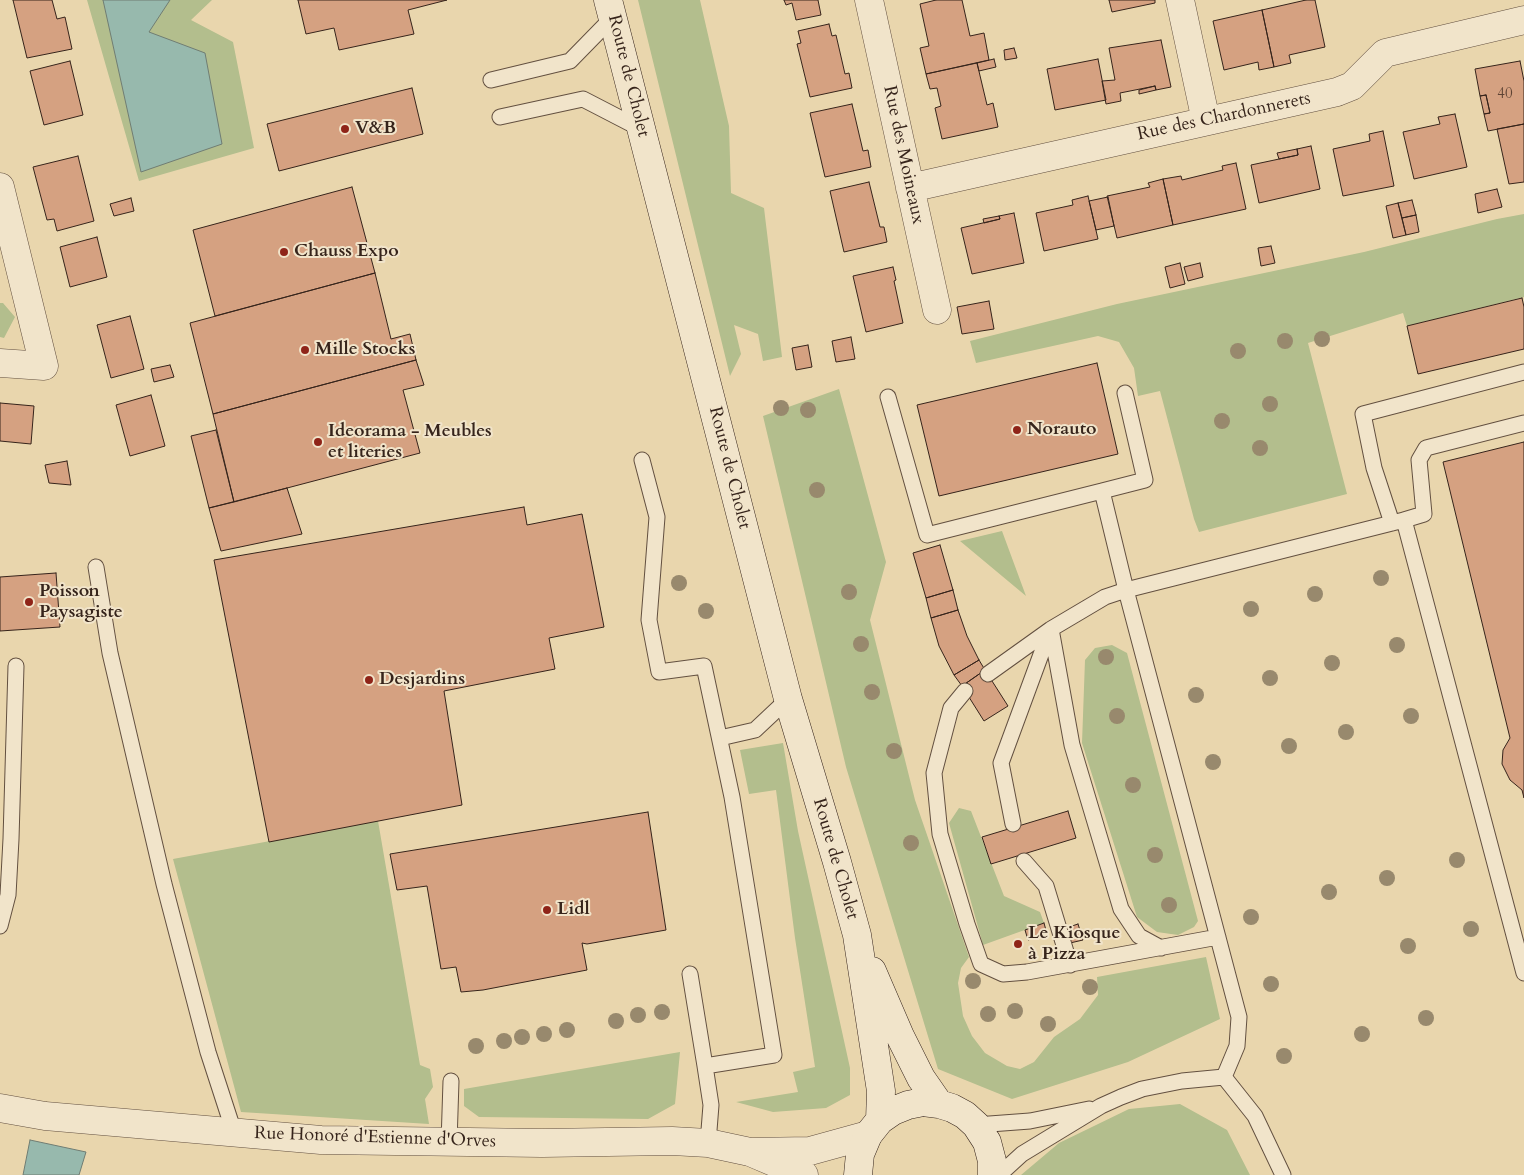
<!DOCTYPE html>
<meta charset="utf-8">
<style>
body{margin:0}
canvas{display:block;background:#e9d6ad}
</style>
<canvas width="1524" height="1175"></canvas>
<script>
const ctx = document.querySelector('canvas').getContext('2d');
ctx.lineJoin = 'round';
function paint(path, color) {
  ctx.fillStyle = color;
  ctx.fill(path, 'evenodd');
}
function toPath(rows) {
  const path = new Path2D();
  for (const r of rows) {
    path.moveTo(r[0], r[1]);
    for (let i = 2; i < r.length; i += 2) path.lineTo(r[i], r[i + 1]);
  }
  return path;
}
function strokePath(path, color, width, dash) {
  ctx.strokeStyle = color;
  ctx.lineWidth = width;
  ctx.lineCap = dash ? 'butt' : 'round';
  ctx.setLineDash(dash || []);
  ctx.stroke(path);
}
function write(font, color, halo, rows, align = 'center') {
  ctx.font = font + ' Cardo,serif';
  ctx.lineWidth = 4;
  ctx.setLineDash([]);
  ctx.textBaseline = 'middle';
  ctx.strokeStyle = halo;
  ctx.fillStyle = color;
  for (const [text, x, y, turn = 0] of rows) {
    ctx.save();
    ctx.translate(x, y);
    ctx.rotate((+turn || 0) * Math.PI / 180);
    ctx.textAlign = isNaN(turn) ? turn : align;
    if (halo) ctx.strokeText(text, 0, 0);
    ctx.fillText(text, 0, 0);
    ctx.restore();
  }
}
paint(toPath([
 [87,0,212,0,191,20,233,42,254,148,139,181],
 [638,0,700,0,729,126,731,193,764,208,782,357,763,361,758,334,734,325,741,354,730,376],
 [1524,214,1524,297,1407,326,1403,313,1308,343,1347,494,1199,532,1194,519,1160,391,1138,396,1134,368,1119,342,1098,336,976,363,970,341,1117,304,1364,252,1497,219],
 [0,303,3,303,15,317,4,338,0,337],
 [839,389,886,562,870,620,915,800,969,957,961,968,958,983,963,1016,972,1036,985,1053,1007,1066,1020,1069,1034,1062,1054,1037,1080,1019,1098,995,1097,977,1206,957,1220,1019,1128,1062,1012,1099,938,1069,846,767,763,416],
 [1002,531,1026,596,960,541],
 [1112,645,1127,653,1198,921,1194,927,1178,935,1157,932,1137,917,1082,743,1085,660,1095,648],
 [783,743,798,831,850,1068,850,1095,826,1108,773,1112,736,1102,798,1092,793,1072,815,1067,795,938,776,790,749,794,740,750],
 [959,808,971,811,1004,896,1040,912,1044,923,983,945,949,823],
 [378,821,420,1065,430,1069,433,1087,425,1099,429,1124,241,1112,173,859],
 [680,1052,675,1104,648,1119,479,1117,464,1106,464,1089],
 [1180,1104,1227,1130,1250,1175,1021,1175,1059,1143,1129,1109]
]), '#b3be8d');
const water = toPath([
 [103,0,170,0,149,32,205,53,222,144,141,172,103,0],
 [30,1140,86,1152,79,1175,23,1175,30,1140]
]);
paint(water, '#97b9ad');
strokePath(water, '#707d73', 1);
const building = toPath([
 [13,0,52,0,57,19,65,17,72,49,27,58,13,0],
 [298,0,447,0,408,10,414,34,339,50,334,28,306,34,298,0],
 [784,0,818,0,821,15,796,20,792,3,786,5,784,0],
 [936,0,962,0,970,36,984,33,989,60,926,74,920,48,929,46,920,4,936,0],
 [1109,0,1155,0,1155,3,1112,12,1109,0],
 [1306,0,1315,0,1325,47,1289,55,1291,63,1274,67,1262,10,1306,0],
 [1262,10,1274,67,1259,70,1258,62,1224,70,1213,21,1262,10],
 [829,24,832,36,836,35,845,74,849,73,852,88,810,97,797,44,801,43,798,31,829,24],
 [1161,40,1171,87,1156,90,1155,86,1120,93,1121,101,1106,104,1102,81,1115,80,1109,48,1161,40],
 [1014,48,1017,58,1005,60,1004,50,1014,48],
 [994,59,996,67,979,71,977,63,994,59],
 [1098,59,1106,100,1055,110,1047,69,1098,59],
 [70,61,83,115,44,125,30,71,70,61],
 [1520,61,1524,81,1524,124,1488,131,1484,114,1490,113,1486,95,1480,96,1475,69,1520,61],
 [977,63,987,105,993,103,998,127,942,139,935,108,941,106,937,88,930,89,926,74,977,63],
 [1155,86,1156,90,1139,94,1139,90,1155,86],
 [412,88,423,134,279,171,267,124,412,88],
 [1486,95,1490,113,1484,114,1480,96,1486,95],
 [852,104,863,151,868,150,871,167,825,177,810,113,852,104],
 [1455,114,1467,167,1414,179,1403,132,1440,124,1438,117,1455,114],
 [1524,124,1524,182,1509,184,1497,129,1524,124],
 [1383,131,1394,186,1343,196,1333,149,1370,141,1369,134,1383,131],
 [1311,146,1320,189,1259,203,1251,165,1298,155,1297,149,1311,146],
 [1297,149,1298,155,1279,159,1277,153,1297,149],
 [78,156,94,221,57,231,54,219,47,220,33,167,78,156],
 [1236,163,1246,209,1173,225,1163,179,1181,176,1182,180,1223,170,1222,166,1236,163],
 [1163,179,1173,225,1117,238,1107,196,1150,187,1148,183,1163,179],
 [869,182,880,227,884,227,887,242,844,252,830,191,869,182],
 [352,187,375,273,215,316,193,230,352,187],
 [1497,189,1502,207,1478,213,1475,194,1497,189],
 [1088,196,1098,239,1044,251,1036,213,1073,205,1072,200,1088,196],
 [1108,197,1114,226,1096,230,1089,201,1108,197],
 [131,198,134,211,114,216,110,204,131,198],
 [1412,200,1416,215,1402,218,1398,203,1412,200],
 [1398,203,1406,235,1393,238,1386,206,1398,203],
 [1014,213,1024,263,972,274,961,228,1000,219,999,216,1014,213],
 [1416,215,1419,232,1406,235,1402,218,1416,215],
 [999,216,1000,219,984,223,983,219,999,216],
 [97,237,107,277,70,287,60,247,97,237],
 [1271,246,1275,263,1261,266,1258,248,1271,246],
 [1180,263,1185,284,1170,288,1165,267,1180,263],
 [1200,263,1203,277,1188,281,1184,267,1200,263],
 [893,267,896,280,894,281,903,323,866,332,853,276,893,267],
 [375,273,391,339,410,334,416,360,213,414,190,323,375,273],
 [1522,298,1524,307,1524,349,1418,374,1407,326,1522,298],
 [989,301,994,329,962,334,957,307,989,301],
 [130,316,144,369,111,378,97,325,130,316],
 [851,337,855,359,836,362,832,341,851,337],
 [808,345,812,367,796,370,792,348,808,345],
 [416,360,424,385,403,390,420,453,234,502,213,414,416,360],
 [1097,363,1118,454,939,496,917,405,1097,363],
 [170,365,174,377,154,382,151,369,170,365],
 [151,395,165,446,130,456,116,405,151,395],
 [0,403,34,406,31,444,0,441,0,403],
 [216,430,234,502,209,508,191,436,216,430],
 [1524,442,1524,798,1522,790,1510,780,1502,764,1503,750,1510,738,1443,462,1524,442],
 [67,461,71,485,49,483,45,465,67,461],
 [287,488,302,534,221,551,209,508,287,488],
 [524,507,527,525,582,514,604,627,549,638,555,669,444,691,462,805,269,842,214,560,524,507],
 [940,545,953,590,926,598,913,553,940,545],
 [56,573,60,627,0,631,0,577,56,573],
 [953,590,958,610,931,618,926,598,953,590],
 [958,610,967,636,979,660,954,675,939,646,931,618,958,610],
 [979,660,985,670,962,686,954,675,979,660],
 [985,670,1008,706,984,721,962,686,985,670],
 [1068,811,1076,838,991,864,982,837,1068,811],
 [648,812,666,930,587,944,582,943,587,970,483,990,461,992,456,967,441,969,427,886,397,890,390,854,648,812],
 [1044,923,1047,934,1028,940,1025,930,1044,923],
 [1078,924,1083,940,1070,943,1066,928,1078,924]
]);
paint(building, '#d5a181');
strokePath(building, '#36241b', 1);
const lane = toPath([
 [491,80,570,61,613,17],
 [500,117,583,99,641,129],
 [888,397,927,535,1102,491,1126,590,1105,597,1051,629,988,674],
 [642,460,657,517,649,620,659,672,704,666,732,797,774,1055,705,1066,711,1105,708,1143],
 [1102,491,1145,480,1125,393],
 [1404,520,1424,514,1419,460,1426,448,1524,423],
 [1392,523,1374,468,1363,414,1524,372],
 [96,567,110,653,164,884,208,1052,234,1132],
 [1051,629,1072,745,1121,909,1139,936,1161,948],
 [965,691,951,708,934,773,940,834,967,924,981,964,1003,974,1027,972,1218,937],
 [720,738,755,730,788,699],
 [1013,824,1001,763,1050,630],
 [1024,861,1046,886,1070,965],
 [0,926,8,895,11,839,16,666],
 [690,974,705,1066],
 [1224,1077,1237,1046,1239,1017,1126,590,1404,520,1524,973],
 [1224,1077,1255,1116,1283,1175],
 [976,1125,1030,1121,1089,1109],
 [449,1143,451,1081],
 [999,1175,1022,1154,1101,1106,1121,1097,1142,1089,1182,1081,1224,1077]
]);
const street = toPath([
 [869,0,937,310],
 [1180,0,1206,121],
 [0,187,44,366,0,363],
 [910,188,1337,92,1352,86,1385,53,1524,20],
 [0,1108,45,1116,321,1140,542,1143,672,1141,708,1143,750,1152],
 [804,1175,750,1152,810,1151,868,1135]
]);
const secondary = toPath([
 [608,0,788,699,837,862,857,935,881,1091,880,1120],
 [872,971,900,1036,921,1078,939,1104],
 [858,1175,860,1154,868,1135,880,1120,893,1111,908,1105,923,1102,939,1104,952,1108,965,1115,976,1125,987,1142,992,1161,992,1175]
]);
strokePath(lane, '#635040', 17);
strokePath(street, '#635040', 29);
strokePath(secondary, '#36241b', 29);
strokePath(lane, '#f1e4ca', 15);
strokePath(street, '#f1e4ca', 28);
strokePath(secondary, '#f1e4ca', 28);
ctx.fillStyle = '#98896d';
for (const [x, y] of [
 [1322,339],
 [1285,341],
 [1238,351],
 [1270,404],
 [781,408],
 [808,410],
 [1222,421],
 [1260,448],
 [817,490],
 [1381,578],
 [679,583],
 [849,592],
 [1315,594],
 [1251,609],
 [706,611],
 [861,644],
 [1397,645],
 [1106,657],
 [1332,663],
 [1270,678],
 [872,692],
 [1196,695],
 [1117,716],
 [1411,716],
 [1346,732],
 [1289,746],
 [894,751],
 [1213,762],
 [1133,785],
 [911,843],
 [1155,855],
 [1457,860],
 [1387,878],
 [1329,892],
 [1169,905],
 [1251,917],
 [1471,929],
 [1408,946],
 [973,981],
 [1271,984],
 [1090,987],
 [1015,1011],
 [662,1012],
 [988,1014],
 [638,1015],
 [1426,1018],
 [616,1021],
 [1048,1024],
 [567,1030],
 [544,1034],
 [1362,1034],
 [522,1037],
 [504,1041],
 [476,1046],
 [1284,1056]
]) {
  ctx.beginPath();
  ctx.arc(x, y, 8, 0, 2 * Math.PI);
  ctx.fill();
}
for (const [x, y, r, color] of [
 [345,129,5,"#8f2418"],
 [284,252,5,"#8f2418"],
 [305,350,5,"#8f2418"],
 [1017,430,5,"#8f2418"],
 [318,442,5,"#8f2418"],
 [29,602,5,"#8f2418"],
 [369,680,5,"#8f2418"],
 [547,910,5,"#8f2418"],
 [1018,944,5,"#8f2418"]
]) {
  const dot = new Path2D();
  dot.arc(x, y, r, 0, 2 * Math.PI);
  ctx.fillStyle = color;
  ctx.fill(dot);
  strokePath(dot, '#f1e4ca', 2);
}
write('15px', '#5e4334', null, [
 ["40",1505,95]
]);
write('18px', '#36241b', '#f1e4ca', [
 ["Route de Cholet",628,76,76],
 ["Rue des Chardonnerets",1224,117,-12],
 ["Rue des Moineaux",903,155,78],
 ["Route de Cholet",729,468,76],
 ["Route de Cholet",835,859,74],
 ["Rue Honoré d'Estienne d'Orves",375,1138,2]
]);
write('bold 18px', '#36241b', '#f1e4ca', [
 ["V&B",355,129],
 ["Chauss Expo",294,252],
 ["Mille Stocks",315,350],
 ["Norauto",1027,430],
 ["Ideorama - Meubles",328,432],
 ["et literies",328,453],
 ["Poisson",39,592],
 ["Paysagiste",39,613],
 ["Desjardins",379,680],
 ["Lidl",557,910],
 ["Le Kiosque",1028,934],
 ["à Pizza",1028,955]
], 'left');
</script>
